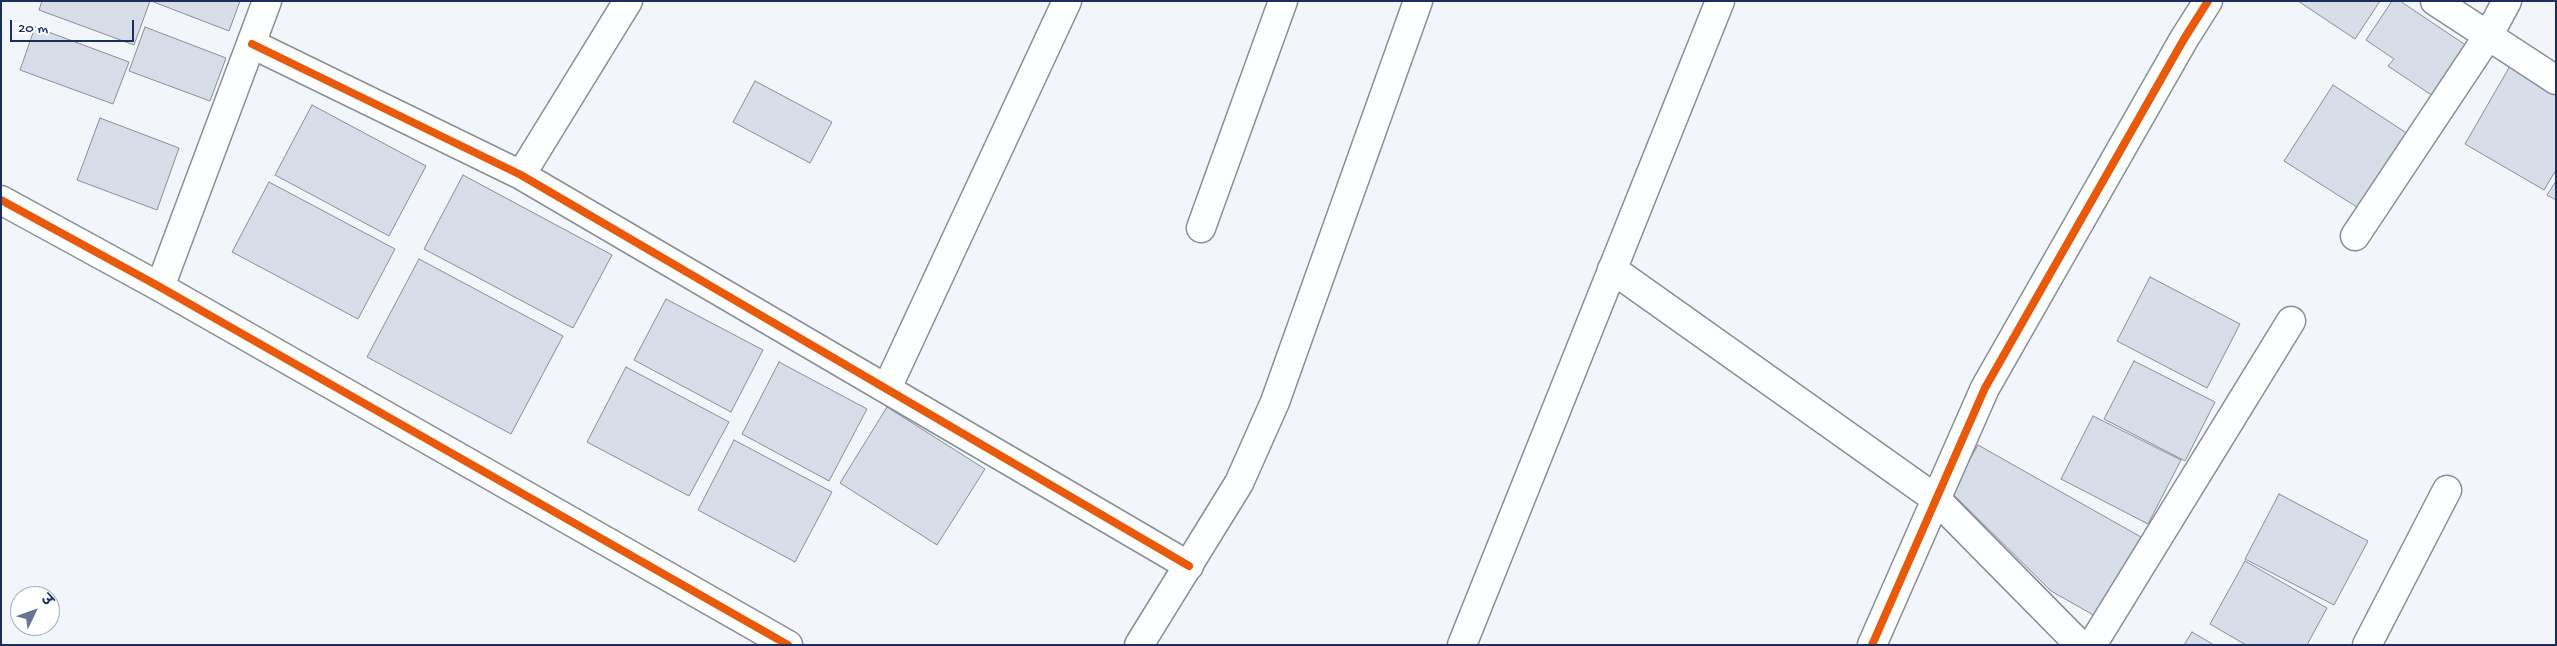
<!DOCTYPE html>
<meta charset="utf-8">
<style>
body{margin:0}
#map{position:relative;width:2557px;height:646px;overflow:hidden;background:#f2f6fa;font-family:"Gochi Hand","Playpen Sans Deva",sans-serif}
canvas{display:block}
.frame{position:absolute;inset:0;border:2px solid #1b2f5e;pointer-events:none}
.north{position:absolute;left:10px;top:586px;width:50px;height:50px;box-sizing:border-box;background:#fff;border:1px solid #a4acbf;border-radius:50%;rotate:48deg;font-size:14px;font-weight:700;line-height:20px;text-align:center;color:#1b2f5e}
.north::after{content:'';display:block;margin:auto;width:18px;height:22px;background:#667595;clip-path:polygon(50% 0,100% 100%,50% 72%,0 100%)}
.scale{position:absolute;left:10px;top:20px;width:124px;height:22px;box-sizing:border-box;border:2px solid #1b2f5e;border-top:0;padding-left:6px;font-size:15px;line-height:18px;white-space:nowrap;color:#1b2f5e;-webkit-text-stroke:4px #fff;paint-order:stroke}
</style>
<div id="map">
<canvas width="2557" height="646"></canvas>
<div class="frame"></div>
<div class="north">उ</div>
<div class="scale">20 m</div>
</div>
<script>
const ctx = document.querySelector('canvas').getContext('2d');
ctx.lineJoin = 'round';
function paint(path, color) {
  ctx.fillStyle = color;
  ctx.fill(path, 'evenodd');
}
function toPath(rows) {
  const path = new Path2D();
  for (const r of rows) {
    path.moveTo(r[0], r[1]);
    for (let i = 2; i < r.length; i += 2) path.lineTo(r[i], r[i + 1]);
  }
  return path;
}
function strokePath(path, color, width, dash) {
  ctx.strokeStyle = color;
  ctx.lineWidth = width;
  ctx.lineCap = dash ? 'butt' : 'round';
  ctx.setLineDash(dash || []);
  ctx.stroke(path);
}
const building = toPath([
 [42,1,150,1,134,45,39,10,42,1],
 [151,1,240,1,229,31,151,1],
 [2298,1,2380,1,2355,39,2298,1],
 [2392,1,2400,1,2476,52,2442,102,2388,66,2394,59,2366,40,2392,1],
 [35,27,129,62,113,104,20,70,35,27],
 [145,27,226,58,210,101,129,71,145,27],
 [2510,66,2556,93,2556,170,2544,190,2465,144,2510,66],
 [755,81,832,122,810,163,733,122,755,81],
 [2333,85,2408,134,2360,209,2284,161,2333,85],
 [312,105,426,166,389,236,275,175,312,105],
 [100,118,179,148,157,210,77,180,100,118],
 [463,175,612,255,573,328,424,249,463,175],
 [2556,181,2556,200,2547,195,2556,181],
 [269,182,395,249,358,319,232,252,269,182],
 [419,259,563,336,511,434,367,357,419,259],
 [2150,277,2240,324,2207,388,2117,341,2150,277],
 [666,299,763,350,731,412,634,360,666,299],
 [2134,361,2215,402,2185,461,2104,419,2134,361],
 [779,362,867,409,829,481,742,434,779,362],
 [626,367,729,422,689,496,587,442,626,367],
 [887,407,985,469,937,545,840,483,887,407],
 [2093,416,2181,460,2148,524,2061,479,2093,416],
 [734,440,832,492,795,562,698,510,734,440],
 [1978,445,2141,537,2097,617,2051,591,1951,492,1978,445],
 [2279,494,2368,541,2334,605,2245,559,2279,494],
 [2245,561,2327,608,2307,645,2246,645,2210,624,2245,561],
 [2192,632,2214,645,2184,645,2192,632]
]);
paint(building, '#d7deea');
strokePath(building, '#888e98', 1);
const minor = toPath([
 [2435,1,2556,80],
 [252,44,521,175,1189,566],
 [521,175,628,1],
 [1,200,160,287,788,645],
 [1201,228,1283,1],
 [2355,236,2488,36,2507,1],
 [1612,269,1936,499,2080,645],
 [160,287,267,1],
 [887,388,1067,1],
 [1139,645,1239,483,1275,402,1418,1],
 [1462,645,1720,1],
 [1872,645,1985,388,2184,39,2208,1],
 [2092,645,2291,321],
 [2367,645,2447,490]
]);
strokePath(minor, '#888e98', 31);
strokePath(minor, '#fdfefe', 28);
strokePath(toPath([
 [252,44,521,175,1189,566],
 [1,200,160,287,788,645],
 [1872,645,1985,388,2184,39,2208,1]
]), '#e8590c', 8);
</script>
